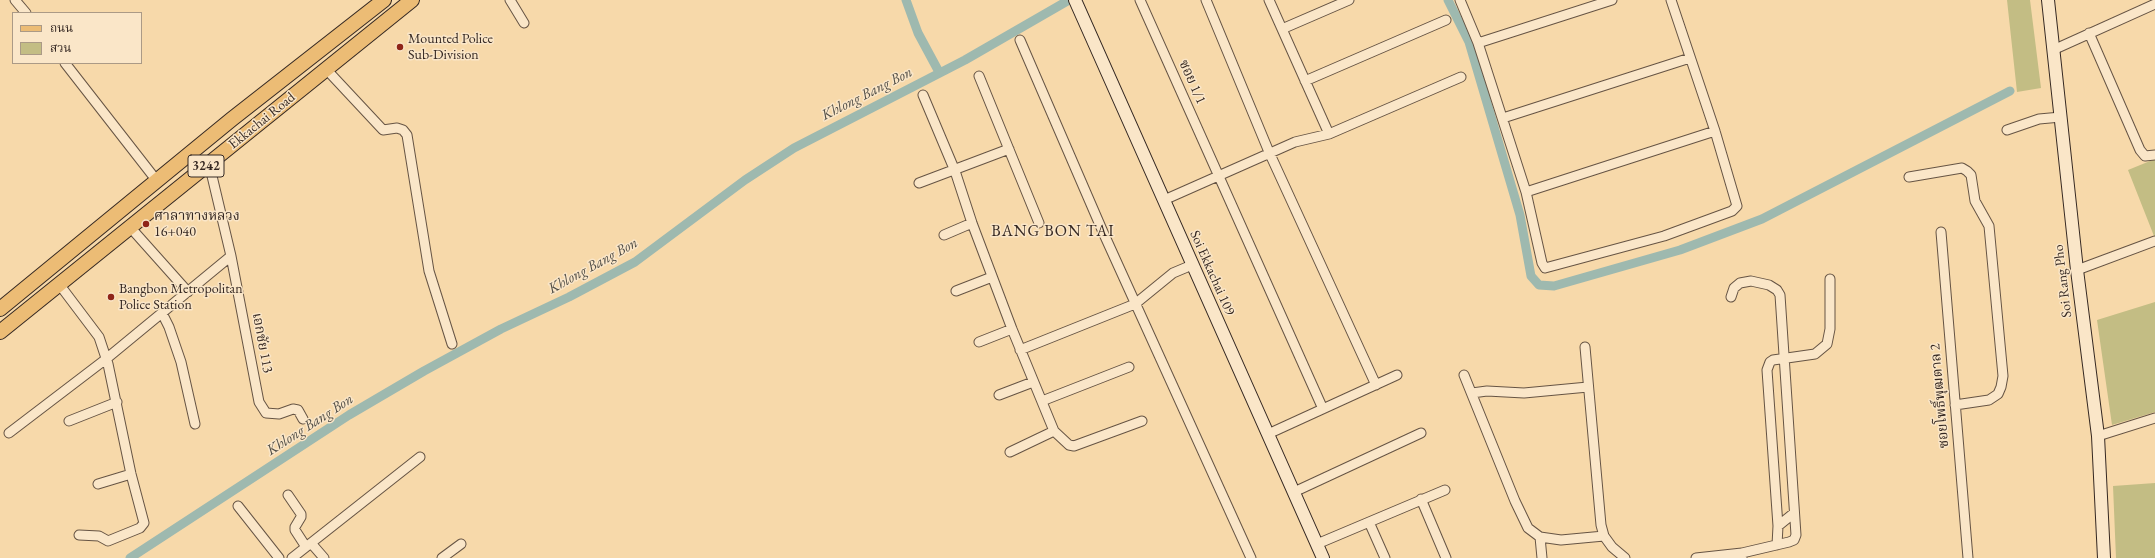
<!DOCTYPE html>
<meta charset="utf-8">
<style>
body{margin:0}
#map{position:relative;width:2155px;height:558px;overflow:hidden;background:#f7d9aa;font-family:"EB Garamond","Noto Serif Thai",serif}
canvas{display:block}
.legend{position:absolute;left:12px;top:12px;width:130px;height:52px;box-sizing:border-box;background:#fae6c8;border:1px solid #ab9a86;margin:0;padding:5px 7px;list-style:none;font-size:12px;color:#352822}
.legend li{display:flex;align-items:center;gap:8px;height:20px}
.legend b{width:20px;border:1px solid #ab9a86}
</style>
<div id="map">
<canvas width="2155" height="558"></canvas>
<ul class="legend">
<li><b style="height:5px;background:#ecbc75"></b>ถนน</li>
<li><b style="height:11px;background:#c3bd84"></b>สวน</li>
</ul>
</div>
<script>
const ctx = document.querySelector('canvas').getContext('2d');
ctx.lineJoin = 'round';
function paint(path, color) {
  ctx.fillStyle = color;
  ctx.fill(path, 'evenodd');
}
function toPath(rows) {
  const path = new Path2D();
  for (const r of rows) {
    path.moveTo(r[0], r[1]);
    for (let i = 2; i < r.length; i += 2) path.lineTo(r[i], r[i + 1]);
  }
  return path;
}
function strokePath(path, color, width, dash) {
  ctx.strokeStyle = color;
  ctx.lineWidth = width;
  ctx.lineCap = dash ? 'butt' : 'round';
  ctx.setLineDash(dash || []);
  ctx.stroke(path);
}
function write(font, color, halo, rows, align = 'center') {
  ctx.font = font + ' "EB Garamond","Noto Serif Thai",serif';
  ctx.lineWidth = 3;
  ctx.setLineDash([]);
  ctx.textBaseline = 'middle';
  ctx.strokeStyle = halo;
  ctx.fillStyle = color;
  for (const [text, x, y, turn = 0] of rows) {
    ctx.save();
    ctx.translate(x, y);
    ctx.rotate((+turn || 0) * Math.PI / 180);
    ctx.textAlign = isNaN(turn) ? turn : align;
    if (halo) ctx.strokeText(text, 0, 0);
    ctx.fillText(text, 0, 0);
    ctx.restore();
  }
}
paint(toPath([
 [2007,0,2030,0,2041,88,2017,92],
 [2155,159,2155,236,2154,236,2128,170],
 [2155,302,2155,412,2112,425,2097,320],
 [2155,483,2155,558,2116,558,2113,486]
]), '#c3bd84');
strokePath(toPath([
 [906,0,918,33,939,72],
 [1448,0,1469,42,1520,215,1531,276,1539,285,1554,286,1680,250,1762,219,2010,91],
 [130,558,349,415,424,371,501,329,569,297,635,262,745,180,794,148,965,60,1069,0]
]), '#9eb9af', 9);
const street = toPath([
 [15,0,26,13],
 [510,0,524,23],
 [1140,0,1323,409],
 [1206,0,1269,152,1376,385],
 [1269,0,1329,134],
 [1460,0,1478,43,1526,192,1542,263,1545,268,1664,236,1732,211,1737,206,1715,131,1671,0],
 [1282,29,1349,0],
 [2089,33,2140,150,2145,156,2155,155],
 [1020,40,1103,232,1251,558],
 [1478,43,1612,0],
 [2053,50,2155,4],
 [65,63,157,181],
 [326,69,383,130,397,128,403,130,407,135,429,271,452,344],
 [979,76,1039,223],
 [1305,81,1446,20],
 [923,95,955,171,972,223,1012,329,1054,431,1069,445,1074,446,1142,421],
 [1503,118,1690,58],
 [2007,130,2039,119,2061,117],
 [207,165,212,176,231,256,259,402,266,413,279,414,293,409,298,410,303,419],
 [1909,177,1962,168,1967,171,1971,175,1975,201,1989,226,2003,376,2001,387,1998,394,1989,400,1955,405],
 [919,183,1009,149],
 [1526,192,1715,131],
 [1164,200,1295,142,1329,134,1461,77],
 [130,227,188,292],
 [1941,232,1968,558],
 [944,235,972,223],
 [2077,270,2155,241],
 [59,284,99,337,108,364,131,474,144,523,140,528,108,541,99,536,79,535],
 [956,291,992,277],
 [1731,297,1734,288,1740,283,1751,281,1769,285,1777,290,1780,295,1796,535,1794,540,1789,542,1742,553,1742,558],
 [162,313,169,327,181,362,195,424],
 [979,342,1012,329],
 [1585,347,1601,525,1604,536,1612,547,1625,558],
 [1020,350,1135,304,1173,273,1192,265],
 [1464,375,1515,501,1528,528,1540,537,1561,540,1604,536],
 [1472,393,1487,391,1524,393,1588,387],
 [999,395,1033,382],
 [1042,401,1129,367],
 [69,421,117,402],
 [9,433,106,359,231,256],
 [1268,434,1397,375],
 [2098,436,2155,418],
 [1010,452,1054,431],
 [98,484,131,474],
 [1294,492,1421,433],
 [288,495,301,514,301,517,295,527,295,530,306,547],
 [1421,499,1446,558],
 [238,506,279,558],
 [1369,522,1385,558],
 [1778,526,1767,370,1770,362,1773,360,1815,354,1827,344,1830,329,1830,279],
 [1540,537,1542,558],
 [311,543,324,558],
 [1317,544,1445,490],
 [1777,545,1778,526,1794,513],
 [292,558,420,457],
 [442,558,461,544],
 [1696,558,1742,553]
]);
const secondary = toPath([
 [1075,0,1323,558],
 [2048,0,2077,270,2098,436,2104,558]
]);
const primary = toPath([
 [0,309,232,119,384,0],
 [0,332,412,0]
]);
strokePath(street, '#665444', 11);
strokePath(secondary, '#352822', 14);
strokePath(primary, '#352822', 16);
strokePath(street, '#fae6c8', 9);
strokePath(secondary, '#fae6c8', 12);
strokePath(primary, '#ecbc75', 14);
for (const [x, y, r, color] of [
 [400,47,4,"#8f2418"],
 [146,224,4,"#8f2418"],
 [111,297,4,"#8f2418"]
]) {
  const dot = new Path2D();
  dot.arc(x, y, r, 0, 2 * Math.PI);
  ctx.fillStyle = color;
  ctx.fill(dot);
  strokePath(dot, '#fae6c8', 1.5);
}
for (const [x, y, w] of [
 [206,166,36]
]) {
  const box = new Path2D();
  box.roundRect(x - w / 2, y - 11, w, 22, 3);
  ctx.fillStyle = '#fae6c8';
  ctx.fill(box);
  strokePath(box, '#352822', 1);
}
write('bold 13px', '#352822', null, [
 ["3242",206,166]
]);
write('14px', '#352822', '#fae6c8', [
 ["Mounted Police",408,39],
 ["Sub-Division",408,55],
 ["ศาลาทางหลวง",154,216],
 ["16+040",154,232],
 ["Bangbon Metropolitan",119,289],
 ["Police Station",119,305]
], 'left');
write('14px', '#352822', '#fae6c8', [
 ["ซอย 1/1",1192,82,66],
 ["Ekkachai Road",262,121,-39],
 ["Soi Ekkachai 109",1212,273,66],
 ["Soi Rang Pho",2063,281,-97],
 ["เอกชัย 113",262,343,79],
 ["ซอยโพธิ์พุฒตาล 2",1940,396,-95]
]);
write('italic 15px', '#4f4c45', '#fae6c8', [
 ["Khlong Bang Bon",867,94,-27],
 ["Khlong Bang Bon",593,266,-29],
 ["Khlong Bang Bon",310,425,-33]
]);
ctx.letterSpacing = '1px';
write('16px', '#352822', '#fae6c8', [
 ["BANG BON TAI",1053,232]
]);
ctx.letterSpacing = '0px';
</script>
